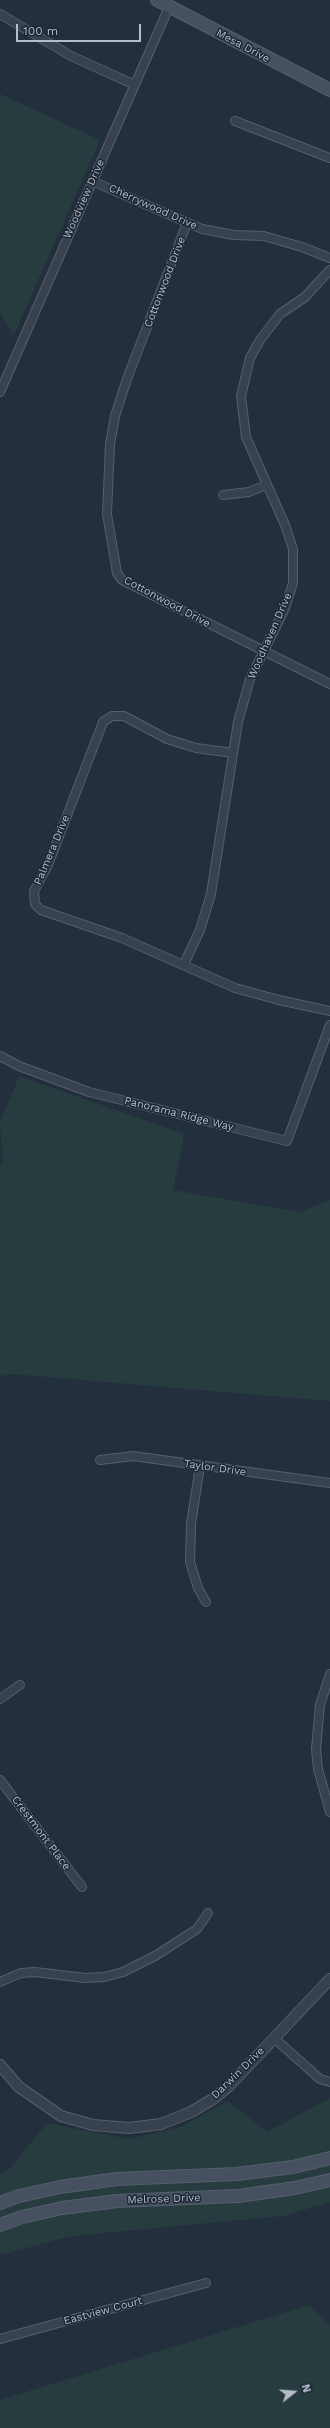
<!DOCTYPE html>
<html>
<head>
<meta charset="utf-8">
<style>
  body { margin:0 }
  #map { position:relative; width:330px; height:2428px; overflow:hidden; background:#242f3e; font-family:"Work Sans",sans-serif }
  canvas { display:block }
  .north { position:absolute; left:274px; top:2372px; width:40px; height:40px; -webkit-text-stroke:3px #1d2633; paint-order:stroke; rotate:73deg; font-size:11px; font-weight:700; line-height:16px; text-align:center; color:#b4bcc9 }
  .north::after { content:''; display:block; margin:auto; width:14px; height:18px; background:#b4bcc9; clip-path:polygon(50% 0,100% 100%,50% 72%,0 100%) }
  .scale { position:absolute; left:16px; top:24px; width:125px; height:18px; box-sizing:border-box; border:2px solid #b4bcc9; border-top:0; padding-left:5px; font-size:12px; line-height:14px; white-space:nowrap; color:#b4bcc9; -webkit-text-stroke:3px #1d2633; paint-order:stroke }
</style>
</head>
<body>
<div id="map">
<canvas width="330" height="2428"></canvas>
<div class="north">N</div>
<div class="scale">100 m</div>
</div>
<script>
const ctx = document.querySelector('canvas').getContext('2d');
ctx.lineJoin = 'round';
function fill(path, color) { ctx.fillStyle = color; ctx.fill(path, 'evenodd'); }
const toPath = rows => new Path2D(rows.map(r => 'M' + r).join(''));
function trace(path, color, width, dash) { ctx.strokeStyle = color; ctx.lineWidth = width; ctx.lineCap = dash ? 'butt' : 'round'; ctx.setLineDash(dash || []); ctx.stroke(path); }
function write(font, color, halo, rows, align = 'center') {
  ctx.font = font + ' "Work Sans",sans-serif'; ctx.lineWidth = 3; ctx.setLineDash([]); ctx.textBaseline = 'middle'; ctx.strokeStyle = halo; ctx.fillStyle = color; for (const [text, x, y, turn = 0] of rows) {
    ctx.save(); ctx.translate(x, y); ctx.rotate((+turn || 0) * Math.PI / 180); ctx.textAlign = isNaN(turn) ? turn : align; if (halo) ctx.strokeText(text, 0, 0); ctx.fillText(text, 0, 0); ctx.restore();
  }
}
const green = toPath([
  [0,94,100,140,14,335,0,313],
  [19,1076,184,1134,173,1190,299,1212,330,1200,330,1401,12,1374,0,1376,0,1165,3,1164,0,1123],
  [330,2098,330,2202,283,2216,71,2236,0,2255,0,2174,9,2169,47,2123,129,2139,180,2127,228,2101,267,2132],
  [309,2305,330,2325,330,2428,0,2428,0,2400]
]);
const minor = toPath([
  [0,14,71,56,135,85],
  [235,121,330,158],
  [92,181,202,229,234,235,264,236,302,247,330,258],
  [187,223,127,379,115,416,110,444,107,514,117,573,122,580,330,684],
  [0,392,169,7],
  [223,495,249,492,266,485],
  [233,753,196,748,167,739,124,716,112,716,103,722,48,865,34,891,35,904,41,910,122,938,235,988,279,1000,330,1011],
  [184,964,200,930,211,894,238,722,250,679,285,608,293,583,293,549,285,525,246,437,241,396,250,358,260,340,280,314,305,297,330,270],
  [0,1056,19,1066,89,1092,287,1141,330,1025],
  [100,1460,133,1456,330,1483],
  [200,1466,191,1524,190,1562,198,1588,206,1602],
  [330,1674,320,1705,316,1749,318,1769,330,1812],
  [0,1699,20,1685],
  [0,1780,82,1887],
  [0,1982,21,1973,35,1972,85,1978,104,1977,123,1972,155,1956,197,1929,208,1913],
  [274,2038,320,2079,330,2082],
  [0,2339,206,2283]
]);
const tertiary = toPath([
  [0,2065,19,2087,61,2116,93,2125,129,2128,161,2124,191,2112,213,2099,229,2086,330,1979]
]);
const secondary = toPath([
  [157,0,330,90],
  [0,2203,19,2196,60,2187,117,2179,237,2174,293,2167,330,2158],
  [0,2225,22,2217,62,2208,117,2201,238,2196,295,2188,330,2180]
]);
const streetNames = [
  ["Mesa Drive",243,46,28],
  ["Woodview Drive",84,199,-66],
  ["Cherrywood Drive",153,207,24],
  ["Cottonwood Drive",165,282,-69],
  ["Cottonwood Drive",167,602,28],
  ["Woodhaven Drive",270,636,-66],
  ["Palmera Drive",52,850,-67],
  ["Panorama Ridge Way",179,1114,14],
  ["Taylor Drive",215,1468,8],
  ["Crestmont Place",41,1833,53],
  ["Darwin Drive",238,2073,-44],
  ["Melrose Drive",164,2199,-2],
  ["Eastview Court",103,2311,-15]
];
fill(green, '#263c3f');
trace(minor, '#565f6c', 10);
trace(tertiary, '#565f6c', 12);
trace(secondary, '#565f6c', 14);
trace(minor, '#38414e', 8);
trace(tertiary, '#38414e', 10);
trace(secondary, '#465061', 12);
write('11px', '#b4bcc9', '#1d2633', streetNames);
</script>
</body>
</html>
